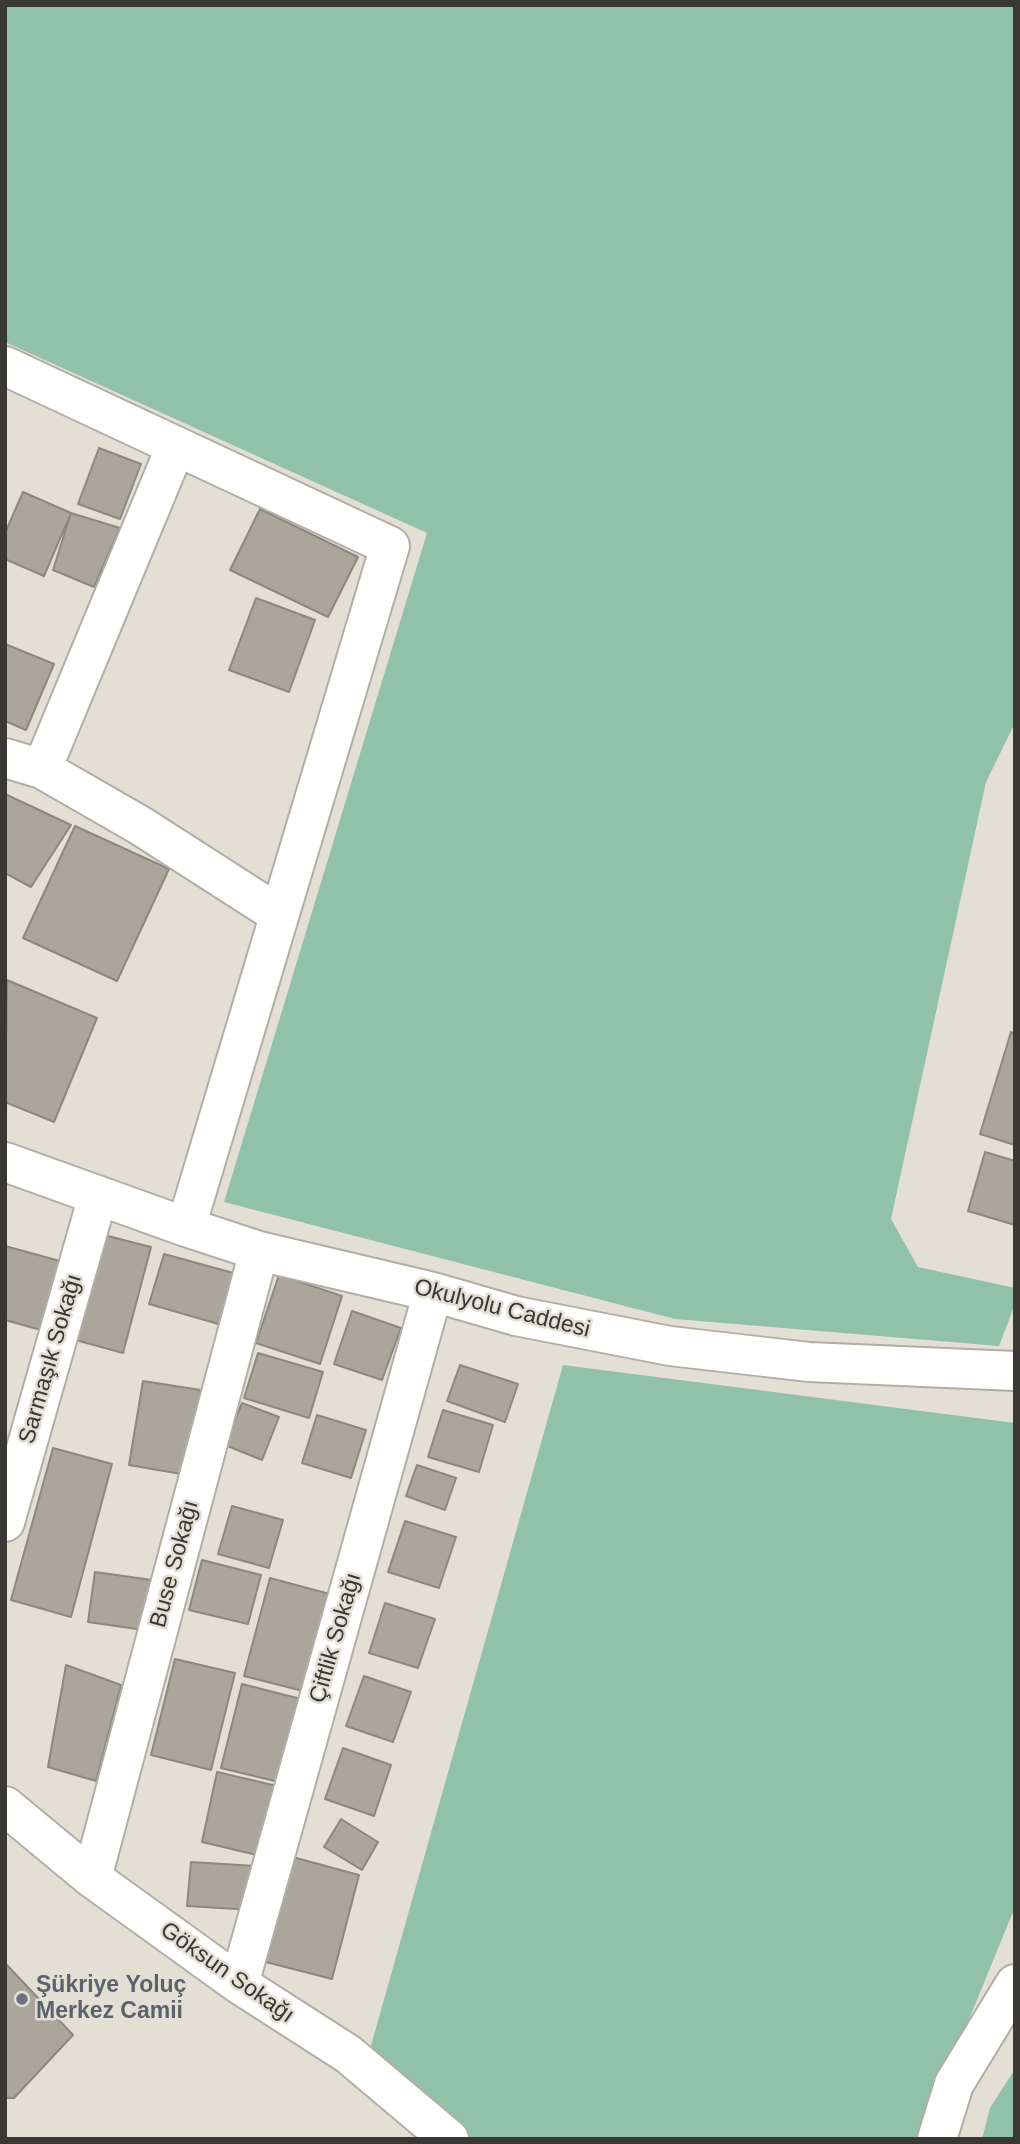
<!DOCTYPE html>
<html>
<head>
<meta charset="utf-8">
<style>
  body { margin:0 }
  #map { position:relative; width:1020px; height:2144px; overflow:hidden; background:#e4dfd5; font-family:Helvetica,sans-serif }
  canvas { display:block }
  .frame { position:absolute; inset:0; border:7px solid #3a3834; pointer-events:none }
</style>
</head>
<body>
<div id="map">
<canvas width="1020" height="2144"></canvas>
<div class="frame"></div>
</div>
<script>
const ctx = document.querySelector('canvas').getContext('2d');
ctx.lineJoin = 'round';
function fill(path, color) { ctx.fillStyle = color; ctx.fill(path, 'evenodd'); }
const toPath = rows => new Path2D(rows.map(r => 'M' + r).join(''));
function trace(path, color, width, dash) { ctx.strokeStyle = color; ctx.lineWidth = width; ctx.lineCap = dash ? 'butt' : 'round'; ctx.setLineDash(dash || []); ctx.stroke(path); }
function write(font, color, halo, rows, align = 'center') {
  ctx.font = font + ' Helvetica,sans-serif'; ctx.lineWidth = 5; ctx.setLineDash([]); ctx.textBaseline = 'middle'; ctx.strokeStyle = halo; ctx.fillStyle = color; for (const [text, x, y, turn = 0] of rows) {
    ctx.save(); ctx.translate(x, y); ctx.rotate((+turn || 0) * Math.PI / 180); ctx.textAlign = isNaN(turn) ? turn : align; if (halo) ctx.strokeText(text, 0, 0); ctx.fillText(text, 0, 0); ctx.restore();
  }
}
const green = toPath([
  [5,5,1015,5,1015,723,986,782,891,1219,918,1267,1015,1288,1015,1304,999,1346,675,1319,224,1202,427,533,5,342],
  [563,1365,1015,1423,1015,1907,920,2139,468,2139,370,2049],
  [1015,2069,1015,2139,982,2139,990,2108]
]);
const building = toPath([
  [99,448,141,464,120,519,78,504,99,448],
  [23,492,71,513,44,576,5,559,5,533,23,492],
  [260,509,358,557,328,617,230,570,260,509],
  [71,513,120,528,94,587,53,570,71,513],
  [256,598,315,620,289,692,229,670,256,598],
  [5,644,54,664,26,730,5,721,5,644],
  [5,794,71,825,31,887,5,873,5,794],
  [75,826,169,869,117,981,23,938,75,826],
  [7,980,97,1018,54,1122,5,1102,7,980],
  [1011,1032,1015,1034,1015,1145,980,1134,1011,1032],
  [985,1152,1015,1161,1015,1225,968,1211,985,1152],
  [100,1234,151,1247,123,1353,72,1339,100,1234],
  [5,1246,60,1261,41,1330,5,1320,5,1246],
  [164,1254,237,1274,222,1325,149,1304,164,1254],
  [279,1275,342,1296,320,1364,256,1343,279,1275],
  [352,1311,401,1328,382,1380,334,1364,352,1311],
  [258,1353,323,1372,309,1418,244,1398,258,1353],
  [460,1365,518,1384,505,1422,447,1401,460,1365],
  [143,1381,201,1390,187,1475,129,1465,143,1381],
  [242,1403,279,1417,262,1460,225,1445,242,1403],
  [443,1410,493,1425,479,1472,428,1457,443,1410],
  [317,1415,366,1430,351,1478,302,1463,317,1415],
  [53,1448,112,1464,71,1617,11,1600,53,1448],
  [417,1465,456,1478,445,1510,406,1496,417,1465],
  [232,1506,283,1520,269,1568,218,1554,232,1506],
  [405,1521,456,1537,439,1588,388,1572,405,1521],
  [202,1560,261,1575,248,1624,189,1610,202,1560],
  [95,1572,152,1580,144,1630,88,1622,95,1572],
  [270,1578,337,1596,311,1693,244,1676,270,1578],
  [385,1603,435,1619,418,1668,369,1653,385,1603],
  [175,1659,235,1673,211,1770,151,1755,175,1659],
  [66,1665,121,1685,96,1781,48,1767,66,1665],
  [364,1676,411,1692,393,1742,346,1726,364,1676],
  [242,1684,301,1699,279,1782,221,1768,242,1684],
  [343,1748,391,1765,374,1816,325,1799,343,1748],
  [217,1772,277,1786,261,1856,202,1842,217,1772],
  [341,1819,378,1842,362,1870,324,1847,341,1819],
  [289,1856,359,1875,332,1979,262,1961,289,1856],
  [191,1862,256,1866,253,1910,187,1906,191,1862],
  [5,1963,73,2035,14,2098,5,2098,5,1963]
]);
const minor = toPath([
  [5,366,390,546,186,1227],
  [5,758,42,769,141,826,278,914],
  [42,769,176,446],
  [5,1162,186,1227,259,1251,433,1292,516,1316,670,1346,809,1362,1015,1371],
  [5,1522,98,1196],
  [5,1806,92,1878,239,1984,348,2054,449,2139],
  [92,1878,259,1251],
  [239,1984,433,1292],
  [937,2139,954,2084,1015,1984]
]);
const markers = [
  [22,1999,7,"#6b7280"]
];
const streetNames = [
  ["Okulyolu Caddesi",502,1309,14],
  ["Sarmaşık Sokağı",51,1359,-74],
  ["Buse Sokağı",175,1564,-75],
  ["Çiftlik Sokağı",336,1638,-74],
  ["Göksun Sokağı",227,1973,35]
];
const worshipNames = [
  ["Şükriye Yoluç",36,1986],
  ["Merkez Camii",36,2012]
];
fill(green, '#91c1a9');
fill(building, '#aaa69c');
trace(building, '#8c887f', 2);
trace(minor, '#b2aea4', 42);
trace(minor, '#fff', 38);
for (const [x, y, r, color] of markers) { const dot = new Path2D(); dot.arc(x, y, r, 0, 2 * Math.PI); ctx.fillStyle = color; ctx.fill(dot); trace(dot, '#e4dfd5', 2.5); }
write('23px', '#3a3834', '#e4dfd5', streetNames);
write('bold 23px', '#5b616d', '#e4dfd5', worshipNames, 'left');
</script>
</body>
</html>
